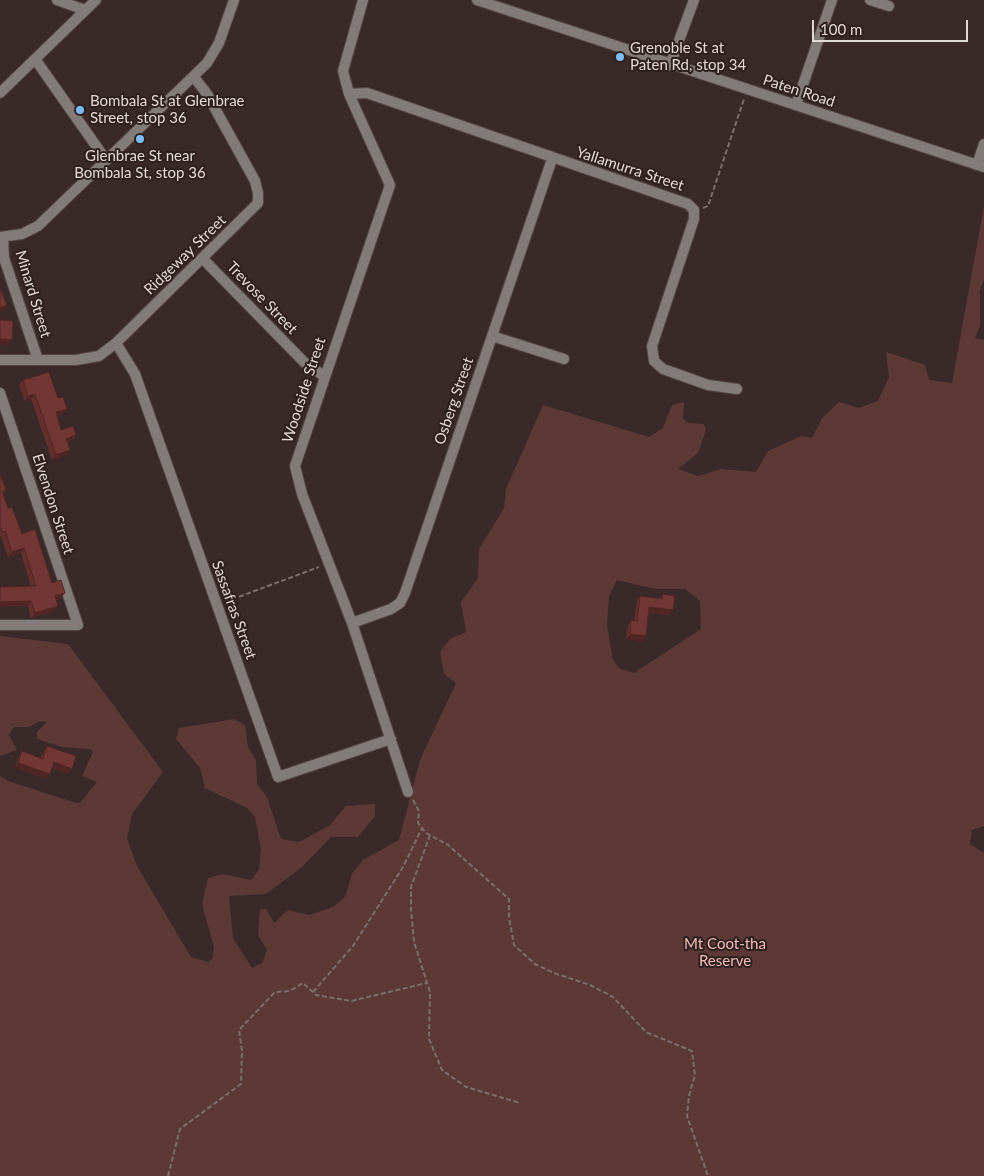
<!DOCTYPE html>
<html>
<head>
<meta charset="utf-8">
<style>
  body { margin:0 }
  #map { position:relative; width:984px; height:1176px; overflow:hidden; background:#392a29; font-family:Lato,sans-serif }
  canvas { display:block }
  .scale { position:absolute; left:812px; top:20px; width:156px; height:22px; box-sizing:border-box; border:2px solid #e2d8d7; border-top:0; padding-left:6px; font-size:15px; line-height:18px; white-space:nowrap; color:#e2d8d7; -webkit-text-stroke:4px #2e201f; paint-order:stroke }
</style>
</head>
<body>
<div id="map">
<canvas width="984" height="1176"></canvas>
<div class="scale">100 m</div>
</div>
<script>
const ctx = document.querySelector('canvas').getContext('2d');
ctx.lineJoin = 'round';
function fill(path, color) { ctx.fillStyle = color; ctx.fill(path, 'evenodd'); }
const toPath = rows => new Path2D(rows.map(r => 'M' + r).join(''));
function trace(path, color, width, dash) { ctx.strokeStyle = color; ctx.lineWidth = width; ctx.lineCap = dash ? 'butt' : 'round'; ctx.setLineDash(dash || []); ctx.stroke(path); }
function write(font, color, halo, rows, align = 'center') {
  ctx.font = font + ' Lato,sans-serif'; ctx.lineWidth = 4; ctx.setLineDash([]); ctx.textBaseline = 'middle'; ctx.strokeStyle = halo; ctx.fillStyle = color; for (const [text, x, y, turn = 0] of rows) {
    ctx.save(); ctx.translate(x, y); ctx.rotate((+turn || 0) * Math.PI / 180); ctx.textAlign = isNaN(turn) ? turn : align; if (halo) ctx.strokeText(text, 0, 0); ctx.fillText(text, 0, 0); ctx.restore();
  }
}
const green = toPath([
  [984,206,984,279,980,291,980,326,975,338,984,340,984,826,972,830,970,844,984,853,984,1176,0,1176,0,776,8,781,76,803,80,803,97,782,82,776,93,752,91,749,62,747,37,739,37,732,47,722,39,721,29,727,14,727,9,735,17,750,0,756,0,636,68,644,163,772,132,814,127,839,137,866,191,957,208,962,213,958,214,947,202,904,208,878,223,874,251,880,259,870,261,850,255,817,247,808,205,788,200,768,176,739,179,728,234,719,245,725,248,747,256,760,257,784,267,797,281,839,299,842,330,825,346,806,375,804,375,816,358,837,331,837,301,868,266,894,229,896,233,938,252,968,262,963,267,950,258,935,260,909,266,909,274,923,288,910,309,915,333,907,345,897,352,874,363,860,399,840,420,760,456,683,444,674,440,652,450,639,466,632,461,602,478,578,479,549,504,508,506,489,543,405,649,437,663,428,672,405,684,402,683,418,687,423,704,424,706,430,698,453,678,469,698,476,721,469,756,472,768,451,801,436,812,438,822,418,839,402,859,408,878,401,889,377,886,352,925,365,929,380,952,383],
  [617,580,656,589,685,589,700,601,701,629,634,673,620,669,613,660,607,625,609,596]
]);
const path = toPath([
  [703,208,708,206,744,99],
  [225,602,319,567],
  [413,800,419,811,418,823,426,833,448,845,509,899,509,917,514,945,535,964,554,973,590,985,613,997,646,1032,692,1051,695,1075,689,1096,687,1116,708,1176],
  [430,835,411,887,411,910,414,942,430,992,429,1039,442,1070,466,1087,520,1103],
  [313,992,353,946,403,867,422,828],
  [168,1176,180,1129,241,1084,242,1051,239,1030,275,992,290,991,303,983,316,995,351,1001,427,983]
]);
const minor = toPath([
  [57,0,85,10],
  [363,0,343,71,349,94,390,185,295,466,302,494,352,623,408,792],
  [870,0,889,6],
  [35,59,106,160],
  [0,93,96,0],
  [349,94,367,93,688,204,694,210,694,219,652,346,654,361,663,369,708,385,737,389],
  [796,105,832,0],
  [977,165,984,144],
  [0,237,22,234,38,226,207,63,219,43,234,0],
  [3,237,4,258,38,360],
  [203,259,305,363,324,376],
  [492,336,564,359],
  [116,343,135,374,278,777,391,739],
  [0,360,76,360,99,356,116,343,258,203,258,193,255,181,207,94,194,77],
  [0,393,78,625,0,625],
  [352,623,391,609,400,603,405,593,552,159]
]);
const tertiary = toPath([
  [477,0,984,167],
  [670,65,694,0]
]);
const wall = toPath([
  [23,380,58,398,63,414,57,416,61,430,76,435,73,440,68,442,70,450,67,455,52,460,31,399,25,401,19,385],
  [0,474,6,490,3,494,8,508,22,534,61,598,56,600,55,611,31,618,28,606,31,587,21,553,8,557,1,536,0,537],
  [663,594,670,615,649,613,646,636,643,641,626,639,628,625,631,620,634,621,637,601,640,596,660,598],
  [47,746,72,769,68,774,52,768,46,779,15,768,19,756,22,751,41,758,44,751]
]);
const shadedWall = toPath([
  [7,305,4,310,0,312,0,308],
  [0,339,12,340,8,345,0,344],
  [35,394,31,399,25,401,28,396],
  [67,409,63,414,52,418,56,412],
  [76,435,73,440,63,444,66,439],
  [70,450,67,455,52,460,56,455],
  [24,548,21,553,8,557,12,552],
  [65,593,61,598,52,601,55,596],
  [31,601,28,606,0,607,0,602],
  [58,606,55,611,31,618,35,613],
  [649,607,673,610,670,615,646,613],
  [630,634,646,636,643,641,626,639],
  [54,762,72,769,68,774,50,767],
  [18,763,50,774,46,779,15,768]
]);
const building = toPath([
  [0,288,7,305,0,308,0,288],
  [0,320,13,321,12,340,0,339,0,320],
  [49,372,58,398,63,397,67,409,56,412,61,430,73,426,76,435,66,439,70,450,56,455,35,394,28,396,23,380,49,372],
  [0,474,6,490,2,491,8,508,12,507,22,534,35,529,52,583,61,580,65,593,55,596,58,606,35,613,31,601,0,602,0,587,36,586,24,548,12,552,5,531,2,532,0,527,0,474],
  [663,594,675,596,673,610,649,607,646,636,630,634,631,620,637,621,640,596,662,599,663,594],
  [47,746,76,756,72,769,54,762,50,774,18,763,22,751,43,759,47,746]
]);
const markers = [
  [620,57,5,"#7dbef9"],
  [80,110,5,"#7dbef9"],
  [140,139,5,"#7dbef9"]
];
const poiNames = [
  ["Grenoble St at",630,48],
  ["Paten Rd, stop 34",630,65],
  ["Bombala St at Glenbrae",90,101],
  ["Street, stop 36",90,118],
  ["Glenbrae St near",140,156,"center"],
  ["Bombala St, stop 36",140,173,"center"]
];
const streetNames = [
  ["Paten Road",799,91,18],
  ["Yallamurra Street",630,169,18],
  ["Ridgeway Street",185,255,-44],
  ["Minard Street",33,294,73],
  ["Trevose Street",262,298,46],
  ["Woodside Street",304,390,-72],
  ["Osberg Street",454,401,-71],
  ["Elvendon Street",53,504,72],
  ["Sassafras Street",234,610,70]
];
const parkNames = [
  ["Mt Coot-tha",725,944],
  ["Reserve",725,961]
];
fill(green, '#5d3936');
trace(minor, '#544645', 12);
trace(tertiary, '#544645', 12);
trace(path, '#7b6e6d', 2, [5, 2.5]);
trace(minor, '#837b7a', 10);
trace(tertiary, '#837b7a', 10);
fill(wall, '#622f2d');
fill(shadedWall, '#502624');
fill(building, '#723734');
trace(building, '#502624', 1);
for (const [x, y, r, color] of markers) { const dot = new Path2D(); dot.arc(x, y, r, 0, 2 * Math.PI); ctx.fillStyle = color; ctx.fill(dot); trace(dot, '#2e201f', 2); }
write('15px', '#e2d8d7', '#2e201f', poiNames, 'left');
write('15px', '#e2d8d7', '#2e201f', streetNames);
write('15px', '#f6bbb6', '#2e201f', parkNames);
</script>
</body>
</html>
